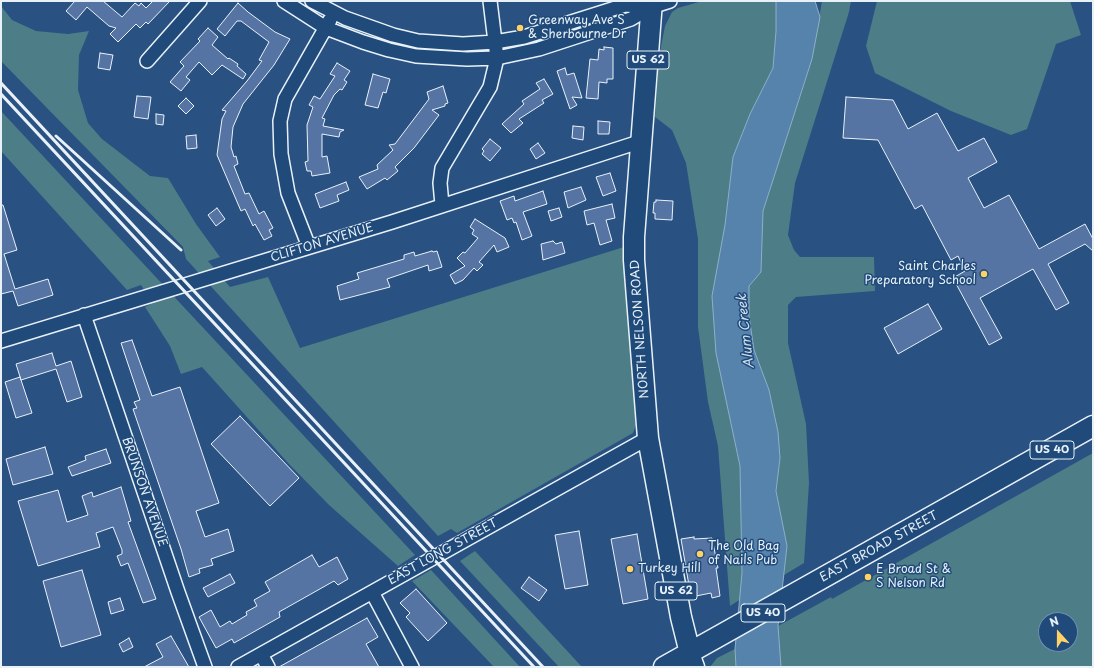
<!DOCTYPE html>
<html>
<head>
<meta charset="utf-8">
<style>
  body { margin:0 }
  #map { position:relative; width:1094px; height:668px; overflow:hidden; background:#295181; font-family:"Playpen Sans",sans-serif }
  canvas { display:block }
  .frame { position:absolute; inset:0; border:2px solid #e8f1f8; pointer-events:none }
  .north { position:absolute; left:1038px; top:612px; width:40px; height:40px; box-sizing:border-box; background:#1f4a7a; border:1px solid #6f8dac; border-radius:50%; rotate:339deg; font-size:11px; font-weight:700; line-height:16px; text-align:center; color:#e8f1f8 }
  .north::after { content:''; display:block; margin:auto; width:14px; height:18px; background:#ffd166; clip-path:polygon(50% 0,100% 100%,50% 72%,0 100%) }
</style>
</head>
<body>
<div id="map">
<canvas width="1094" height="668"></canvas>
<div class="frame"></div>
<div class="north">N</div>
</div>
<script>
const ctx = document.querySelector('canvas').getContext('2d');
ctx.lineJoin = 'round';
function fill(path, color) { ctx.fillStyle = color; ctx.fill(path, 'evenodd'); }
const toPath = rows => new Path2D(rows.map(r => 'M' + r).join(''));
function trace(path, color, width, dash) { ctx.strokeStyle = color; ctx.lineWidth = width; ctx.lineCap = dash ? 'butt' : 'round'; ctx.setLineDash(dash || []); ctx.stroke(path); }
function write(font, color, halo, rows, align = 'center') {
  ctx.font = font + ' "Playpen Sans",sans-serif'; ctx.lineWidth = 3; ctx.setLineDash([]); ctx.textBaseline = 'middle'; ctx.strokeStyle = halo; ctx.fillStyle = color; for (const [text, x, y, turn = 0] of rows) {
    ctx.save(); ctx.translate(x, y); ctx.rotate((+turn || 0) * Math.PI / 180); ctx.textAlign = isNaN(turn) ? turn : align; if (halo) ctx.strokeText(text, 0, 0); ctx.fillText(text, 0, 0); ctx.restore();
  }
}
const green = toPath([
  [702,1,776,1,776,31,773,68,750,114,733,157,725,225,731,420,740,466,742,573,741,599,730,606,718,446,708,402,698,327,698,239,686,163,672,130,655,117,659,57,665,26,672,12,678,8],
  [822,1,851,1,849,12,795,183,788,235,794,250,800,257,874,257,875,291,796,297,788,305,788,343,806,424,809,483,804,563,784,575,787,546,776,491,780,458,769,390,754,350,749,316,749,286,761,272,763,211,812,59],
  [877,1,1070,1,1081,35,1056,44,1027,129,1011,135,951,111,875,73,866,46],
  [1,6,12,20,36,31,68,34,89,31,79,55,78,90,88,123,102,139,150,176,168,178,196,224,220,257,208,261,230,287,268,277,300,348,624,247,636,425,633,433,457,533,451,529,438,536,186,259,183,247,1,61],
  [1,111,415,555,398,566,329,505,289,464,202,367,181,374,170,346,145,307,153,303,141,285,127,290,1,151],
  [1093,453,1093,667,710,667,717,658,735,649,736,653,778,629,778,626,831,597,832,599],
  [1046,620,1070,620,1070,644,1046,644],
  [475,551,582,667,559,667,460,561],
  [431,570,520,667,494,667,412,581]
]);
const water = toPath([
  [776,1,815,1,820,17,812,59,763,211,761,272,749,286,749,316,754,350,769,390,778,432,780,458,776,491,787,546,778,626,781,667,736,667,735,649,742,573,740,466,716,353,712,296,725,225,733,157,750,114,773,68,776,31,776,1]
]);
const building = toPath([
  [75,1,103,1,122,17,135,3,139,6,141,3,146,8,153,1,170,1,148,24,146,22,140,28,136,24,118,42,110,34,116,28,109,26,87,7,76,20,66,11,75,1],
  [238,3,248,12,275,32,290,39,274,65,243,104,233,127,231,147,234,157,236,156,238,164,234,166,245,194,249,193,259,214,264,211,273,228,269,230,272,236,264,240,255,224,253,226,245,209,241,211,217,155,222,119,226,111,222,110,247,81,262,61,259,60,269,42,241,21,237,21,225,36,217,29,238,3],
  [208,28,218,37,212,45,228,59,229,58,238,64,237,66,246,74,243,79,222,65,212,75,199,62,186,77,190,80,181,91,170,82,184,66,180,62,200,41,198,39,208,28],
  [604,47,613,48,613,79,607,79,607,83,599,82,598,99,586,98,590,59,598,60,599,49,604,50,604,47],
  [100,53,113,55,110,70,98,68,100,53],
  [337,63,350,71,344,80,347,82,342,90,340,89,334,95,322,118,325,119,323,126,344,130,340,132,339,137,322,134,322,157,327,156,330,173,312,176,311,171,307,171,305,162,308,161,307,125,313,107,309,105,314,96,320,99,335,76,330,74,337,63],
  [565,68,567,75,574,73,582,98,572,97,577,105,570,109,557,71,565,68],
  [373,74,390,79,386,93,383,92,378,108,365,105,373,74],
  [544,79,553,94,542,100,544,103,519,119,523,123,511,133,502,124,524,104,522,101,540,89,536,83,544,79],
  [443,86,448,103,445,104,445,106,432,110,439,115,414,148,395,167,398,171,387,180,385,178,367,189,359,177,378,169,377,165,393,150,389,145,395,144,429,99,427,92,443,86],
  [137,96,151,97,148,119,134,117,137,96],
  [846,97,893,100,908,129,937,113,958,151,984,138,997,162,968,178,984,208,1009,195,1039,249,1085,224,1093,239,1093,251,1085,244,1048,264,1069,303,1056,310,1033,269,980,298,1002,338,989,345,953,278,965,271,958,256,951,260,922,205,915,209,878,140,843,138,846,97],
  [186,98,194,106,186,114,178,106,186,98],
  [156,114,164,115,163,125,156,124,156,114],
  [598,121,610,122,609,134,598,134,598,121],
  [573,126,584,127,583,140,572,138,573,126],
  [196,135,197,148,187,149,186,136,196,135],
  [490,139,501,148,490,161,482,154,484,151,482,149,490,139],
  [538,143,545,153,536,159,530,149,538,143],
  [610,173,616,191,603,196,596,177,610,173],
  [346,182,349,190,337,195,339,201,320,208,315,194,346,182],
  [581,187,586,200,568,208,564,192,581,187],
  [543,191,547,204,523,212,532,236,522,240,516,222,514,223,512,218,507,220,500,201,514,196,515,201,543,191],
  [656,200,673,201,672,220,655,219,655,213,653,213,654,202,656,202,656,200],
  [612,204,615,218,606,220,612,241,600,245,594,223,587,225,584,211,612,204],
  [1,205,3,205,17,250,4,254,15,289,48,279,53,295,18,306,13,291,1,294,1,205],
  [217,208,225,219,216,226,208,215,217,208],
  [559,208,562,217,551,221,548,211,559,208],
  [475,219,505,238,509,247,497,252,494,245,479,262,483,265,477,271,474,268,463,280,455,284,450,275,465,266,457,258,463,252,465,253,478,238,472,234,474,230,470,227,475,219],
  [553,241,556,244,562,242,565,253,543,260,541,244,553,241],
  [432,251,433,252,437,251,442,267,429,271,428,265,387,279,390,287,340,300,337,286,359,279,357,273,404,259,404,255,414,252,415,256,432,251],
  [928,304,942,329,898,354,884,328,928,304],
  [132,340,152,396,180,387,219,503,196,511,205,537,228,529,234,551,211,559,213,565,199,569,200,573,189,577,181,549,133,409,137,408,134,402,140,400,121,343,132,340],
  [52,353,56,366,71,361,82,397,67,402,56,369,21,380,16,364,52,353],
  [20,377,32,413,16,418,5,382,20,377],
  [240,416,299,478,270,506,211,444,240,416],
  [45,447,53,474,13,485,6,459,45,447],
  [106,449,111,463,72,476,68,467,86,460,85,456,106,449],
  [121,487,131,521,128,522,156,599,143,603,128,563,121,566,117,556,122,554,122,550,113,527,96,533,100,547,38,566,18,501,58,490,67,522,88,515,82,496,92,492,93,497,121,487],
  [579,531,588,585,565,589,555,535,579,531],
  [637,534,648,599,623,604,611,539,637,534],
  [694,537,694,539,712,538,718,568,716,568,720,596,712,598,711,593,691,597,681,539,694,537],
  [312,555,319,567,337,557,348,579,338,585,334,581,279,612,280,617,234,643,232,639,216,648,199,617,211,610,220,627,230,621,232,624,247,615,246,612,257,606,254,600,270,591,265,582,312,555],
  [82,570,101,635,61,647,43,581,82,570],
  [230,574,235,583,208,597,203,588,230,574],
  [529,577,547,590,539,601,521,588,529,577],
  [416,589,447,623,428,641,406,617,410,613,400,603,416,589],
  [120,598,124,610,111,614,108,602,120,598],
  [367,618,378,637,366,644,379,667,279,667,367,618],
  [171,636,189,667,144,667,163,657,156,644,171,636],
  [129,638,133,647,123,652,119,644,129,638]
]);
const street = toPath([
  [284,1,326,28,363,42,389,50,416,56,467,59,497,58,539,49,631,19,651,7,670,1],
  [312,1,345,18,393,35,418,41,463,44,495,42,524,37,625,5,651,7],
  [147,61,200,1],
  [442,205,440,183,442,168,490,87,497,58,490,1],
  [309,247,288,193,281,154,280,121,285,99,330,20],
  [84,315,178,592,205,667],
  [1,341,392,222,642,141],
  [372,592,412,667],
  [261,654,268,667],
  [238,667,648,438]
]);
const secondary = toPath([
  [690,653,695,667]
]);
const primary = toPath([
  [652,1,634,237,634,260,648,438,681,617,690,653],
  [664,667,1093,426]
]);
const rail = toPath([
  [1,83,543,667],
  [1,94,534,667],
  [56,136,181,250]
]);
const markers = [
  [520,28,4,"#ffd166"],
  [984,274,4,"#ffd166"],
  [700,554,4,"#ffd166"],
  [630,569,4,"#ffd166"],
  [868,577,4,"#ffd166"]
];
const shields = [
  [648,60,42],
  [1052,450,44],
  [676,591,42],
  [763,613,44]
];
const shieldNames = [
  ["US 62",648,60],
  ["US 40",1052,450],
  ["US 62",676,591],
  ["US 40",763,613]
];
const poiNames = [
  ["Greenway Ave S",528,21],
  ["& Sherbourne Dr",528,35],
  ["Saint Charles",976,267,"right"],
  ["Preparatory School",976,281,"right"],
  ["The Old Bag",708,547],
  ["of Nails Pub",708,561],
  ["Turkey Hill",638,569],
  ["E Broad St &",876,570],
  ["S Nelson Rd",876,584]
];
const streetNames = [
  ["CLIFTON AVENUE",322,243,-17],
  ["NORTH NELSON ROAD",640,329,-94],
  ["BRUNSON AVENUE",144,492,71],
  ["EAST BROAD STREET",879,547,-29],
  ["EAST LONG STREET",443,552,-29]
];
const waterNames = [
  ["Alum Creek",746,331,-96]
];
fill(green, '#4d7d87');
fill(water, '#5683ac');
trace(water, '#90afca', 1);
fill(building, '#5674a3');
trace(building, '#e8f1f8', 1);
trace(street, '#e8f1f8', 16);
trace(secondary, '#e8f1f8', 21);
trace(primary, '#e8f1f8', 23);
trace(street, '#1f4a7a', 13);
trace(secondary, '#1f4a7a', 18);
trace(primary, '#1f4a7a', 20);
trace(rail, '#e8f1f8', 3);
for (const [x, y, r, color] of markers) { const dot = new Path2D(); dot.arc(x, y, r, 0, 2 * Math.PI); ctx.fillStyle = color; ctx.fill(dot); trace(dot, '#1f4a7a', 1.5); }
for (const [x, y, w] of shields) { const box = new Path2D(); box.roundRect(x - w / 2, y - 9, w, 18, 3); ctx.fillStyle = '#1f4a7a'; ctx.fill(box); trace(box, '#e8f1f8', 1); }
write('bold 11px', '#e8f1f8', null, shieldNames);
write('12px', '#e8f1f8', '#1f4a7a', poiNames, 'left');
write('12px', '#e8f1f8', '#1f4a7a', streetNames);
write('italic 13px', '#d2e0ed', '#1f4a7a', waterNames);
</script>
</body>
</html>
